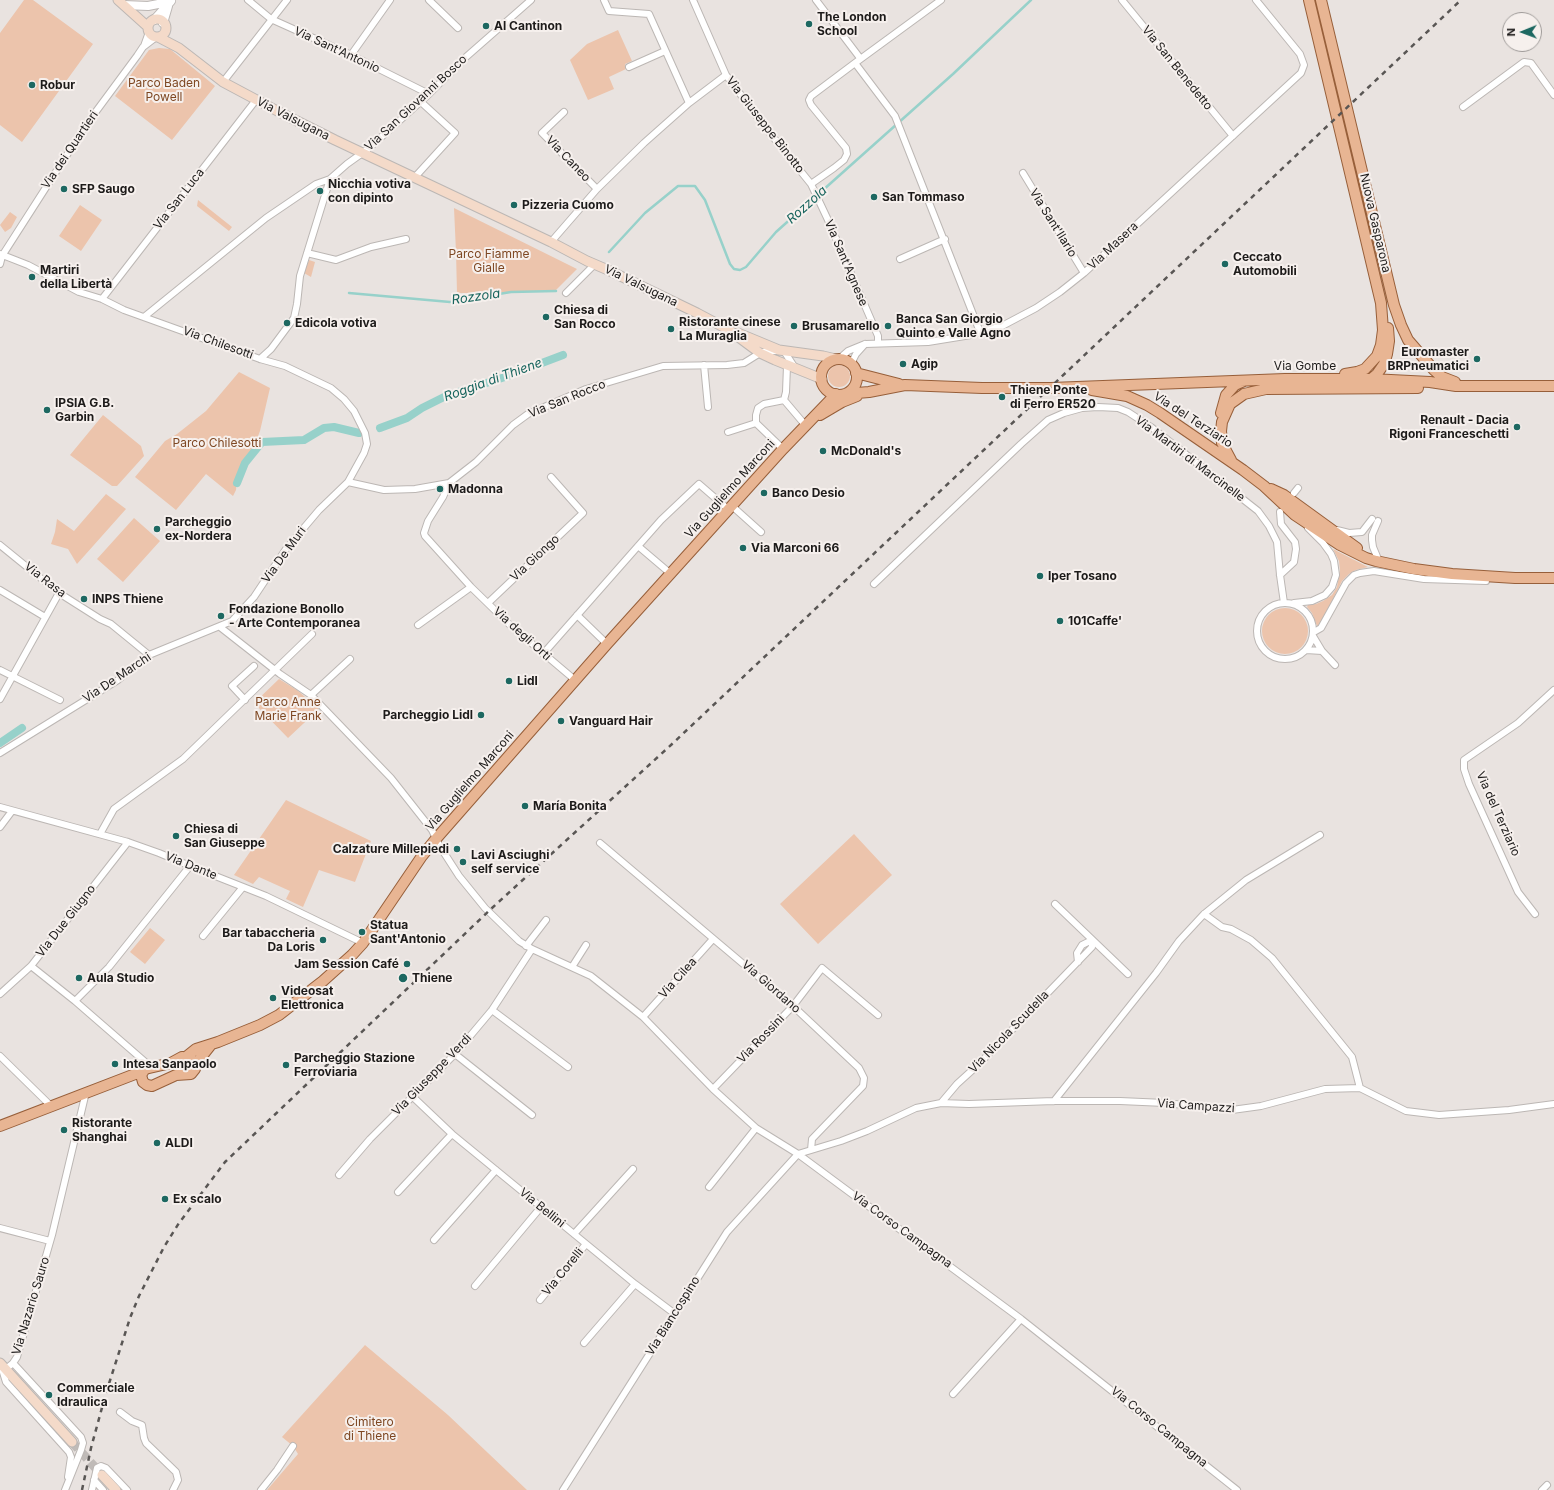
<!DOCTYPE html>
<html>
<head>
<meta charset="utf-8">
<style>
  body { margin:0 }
  #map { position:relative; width:1554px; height:1490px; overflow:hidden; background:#e9e3e0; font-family:Inter,sans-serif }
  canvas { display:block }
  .north { position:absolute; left:1502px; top:12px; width:40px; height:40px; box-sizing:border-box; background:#f6f0ed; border:1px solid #9f9b99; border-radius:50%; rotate:269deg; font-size:11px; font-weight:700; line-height:16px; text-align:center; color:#1d1b1a }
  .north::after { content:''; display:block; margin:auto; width:14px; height:18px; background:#1d6861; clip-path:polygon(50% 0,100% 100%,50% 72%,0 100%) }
</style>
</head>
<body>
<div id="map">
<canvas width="1554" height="1490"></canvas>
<div class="north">N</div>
</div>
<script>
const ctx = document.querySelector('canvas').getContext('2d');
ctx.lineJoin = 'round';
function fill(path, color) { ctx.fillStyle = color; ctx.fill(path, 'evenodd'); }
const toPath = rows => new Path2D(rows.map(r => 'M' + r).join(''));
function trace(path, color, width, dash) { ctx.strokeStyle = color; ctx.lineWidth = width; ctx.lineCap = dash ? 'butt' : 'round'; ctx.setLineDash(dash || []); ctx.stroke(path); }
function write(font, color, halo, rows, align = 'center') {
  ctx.font = font + ' Inter,sans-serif'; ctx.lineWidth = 4; ctx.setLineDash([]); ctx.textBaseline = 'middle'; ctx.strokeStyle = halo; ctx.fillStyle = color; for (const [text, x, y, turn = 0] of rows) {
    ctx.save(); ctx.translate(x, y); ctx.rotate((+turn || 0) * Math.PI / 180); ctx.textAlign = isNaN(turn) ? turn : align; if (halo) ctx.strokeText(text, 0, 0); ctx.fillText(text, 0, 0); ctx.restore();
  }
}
const green = toPath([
  [24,0,33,0,93,44,22,142,0,125,0,33],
  [618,30,632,61,625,64,626,69,609,77,614,89,588,100,570,60,587,44],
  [159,48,170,49,215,86,172,140,115,96,149,50],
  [198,200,232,227,229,231,197,206],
  [80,205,102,220,81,251,59,236],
  [454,208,577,269,556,290,507,293,457,293,456,252],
  [10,212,17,217,11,228,5,232,0,225],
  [309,260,315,262,311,277,304,273],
  '828 376a11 11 0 1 1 22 0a11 11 0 1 1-22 0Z',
  [239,372,270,388,260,431,253,449,243,462,237,480,236,490,233,496,206,474,176,510,135,477,165,441,177,434,206,411],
  [103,415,141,446,144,456,117,486,112,486,70,455],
  [106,494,126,509,77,564,68,549,51,544,55,532,57,519,74,531],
  [134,518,160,541,123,582,97,559],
  [1333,549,1368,567,1356,570,1349,574,1342,581,1323,619,1319,626,1317,626,1312,613,1307,607,1308,605,1316,604,1323,601,1332,595,1337,587,1340,570,1339,561],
  '1262 631a23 23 0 1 1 46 0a23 23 0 1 1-46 0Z',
  [279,679,297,690,319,709,288,738,254,703],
  [286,800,371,841,355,882,319,870,303,907,286,899,290,891,259,877,253,884,234,875],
  [854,834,892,875,818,944,780,904],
  [150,928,165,940,145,964,130,952],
  [365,1345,448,1415,527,1490,267,1490,298,1454,293,1446,282,1437]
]);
const stream = toPath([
  [609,252,645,213,678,186,695,186,705,200,730,264,734,269,740,270,746,267,776,232,953,74,1031,0],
  [349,293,450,302,511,292,556,291]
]);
const canal = toPath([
  [380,428,407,418,422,408,446,396,505,377,563,355],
  [237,483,245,463,262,442,304,440,324,428,334,427,359,433],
  [0,743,22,728]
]);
const secondaryTunnel = toPath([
  [72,1442,102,1475]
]);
const minor = toPath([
  [248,0,271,19,351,55,429,94],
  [429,0,458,28],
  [604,0,609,11,649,14,689,103],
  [693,0,726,75,765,127,811,184,828,220,878,336,878,343],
  [816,0,860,58],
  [1122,0,1233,136],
  [144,46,149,32],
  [351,55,390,0],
  [855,63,895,116,980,332],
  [629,67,665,51],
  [223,82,287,0],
  [1463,107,1524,62,1531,63,1554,95],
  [564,112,542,133,597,189],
  [1023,173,1084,273],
  [415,177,455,133,421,102],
  [811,184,834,168,844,160,847,154,846,148,811,105,809,100,811,96,855,63,941,0],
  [551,242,597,189,644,143,689,103,726,75],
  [307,253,336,260,371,247,406,239],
  [0,254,28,265,79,292,102,299,124,310,260,359,285,366,331,388,344,399,354,411,365,433,367,444,364,453,348,482,319,510,286,549,254,597,232,621,149,655,118,680,0,753],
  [900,259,945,239],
  [0,264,2,256,86,125,137,56,143,47,156,37],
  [566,293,595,264],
  [102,299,256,100],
  [144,317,266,218,316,184,330,179,347,164,368,149,429,94,466,57,531,0],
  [784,351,795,368],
  [260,359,271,349,294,318,297,304,300,276,330,179],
  [839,359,848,351,865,344,928,342,971,335,1002,326,1036,308,1060,292,1084,273,1301,73,1304,65,1300,54,1256,0],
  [851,364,856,354,865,344],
  [704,365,708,407],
  [784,400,786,392,787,366],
  [784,400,806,426],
  [728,432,756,423],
  [783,449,756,423,756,415,758,408,764,404,784,400],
  [348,482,384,490,415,489,449,483,476,462,513,425,528,414,586,389,663,366,727,365,744,363,760,353,766,351,777,351],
  [449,483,443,497,428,521,424,533,425,536,471,587,510,625,575,680],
  [1294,493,1298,488],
  [732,506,761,532],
  [1337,530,1349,533,1362,532,1372,519],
  [0,545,59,593,100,619,111,624,149,655],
  [638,546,671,574],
  [1378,559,1373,547,1372,540,1372,535,1378,521],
  [1280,575,1294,562,1296,549,1295,542,1281,524,1280,512],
  [874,584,1021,444,1048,420,1064,413,1082,408,1098,407,1118,408,1128,412,1151,427,1258,511,1269,526,1277,542,1280,575,1284,603],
  [0,590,45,617],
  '1257 631a28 28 0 1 1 56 0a28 28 0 1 1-56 0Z',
  [488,603,583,513,551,477],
  [1294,603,1312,601,1325,595,1332,587,1336,575,1334,561,1331,554,1323,543,1308,528],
  [577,615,607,644],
  [418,625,471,587],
  [220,627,280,674,311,695,391,778,432,830,439,845,459,876,485,908,519,941,532,949,591,976,643,1017,713,1089,756,1128,798,1154,1021,1319,1237,1490],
  [1314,632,1321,628,1346,583,1354,575,1360,573,1374,571,1424,579,1486,581],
  [1306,650,1322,651,1313,636],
  [1322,651,1335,665],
  [543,654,661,520,699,484,729,510],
  [0,670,60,700],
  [311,695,350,659],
  [0,699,59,593],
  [245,700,232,686,254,666],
  [0,807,128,842,159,853,190,866,266,896,363,943],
  [0,827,12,811],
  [100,834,114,809,183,759,312,634],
  [600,843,793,1006,859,1068,864,1078,863,1086,812,1139,811,1150],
  [1055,904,1128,974],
  [1204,914,1222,927,1231,929,1251,940,1272,958,1352,1057,1360,1088],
  [1535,914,1518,892,1469,784,1464,769,1464,760,1518,723,1554,690],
  [203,936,243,887],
  [526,946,546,920],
  [1078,962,1077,953,1082,945,1092,940],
  [31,966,75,1001,151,1067],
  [572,967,586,945],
  [0,994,31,966,128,842],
  [75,1001,109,967,190,866],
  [492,1010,568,1067],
  [643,1017,713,939],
  [455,1054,532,1115],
  [0,1056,51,1106],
  [713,1089,793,1006,822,968,878,1015],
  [413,1097,452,1134,635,1284,675,1314],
  [1054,1101,1156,973,1179,941,1204,914,1246,880,1320,835],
  [941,1103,957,1084,979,1064,1092,947,1092,940],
  [339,1175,370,1139,455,1054,492,1010,532,949],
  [709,1187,756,1128],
  [398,1192,452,1134],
  [0,1228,50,1241],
  [574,1234,633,1169],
  [434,1240,496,1170],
  [475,1286,541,1207],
  [540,1300,586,1244],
  [584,1343,635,1284],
  [13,1363,81,1437,83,1443,81,1450,65,1490],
  [1,1366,6,1382,69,1452,71,1457,68,1477],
  [6,1369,13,1363,17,1357,52,1235,86,1092],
  [953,1394,1021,1319],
  [120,1412,132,1421,142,1425,144,1438,146,1443,176,1472,178,1480,173,1490],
  [94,1480,103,1490],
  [92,1490,97,1468,101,1466,106,1468,127,1490],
  [261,1490,277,1470,293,1446],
  [563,1490,727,1232,798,1154,841,1141,867,1131,916,1108,941,1103,969,1104,1054,1101,1120,1101,1165,1103,1232,1110,1261,1106,1325,1089,1360,1088,1406,1111,1439,1115,1509,1110,1554,1104],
  [1542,1490,1547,1485]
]);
const tertiary = toPath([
  [124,5,148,6,163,3,170,0],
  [154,20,171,1],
  [163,23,168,6]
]);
const secondary = toPath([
  [118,0,148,27],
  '148 28a9 9 0 1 1 18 0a9 9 0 1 1-18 0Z',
  [158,37,179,48,223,82,283,114,335,140,551,242,587,261,608,270,697,313,729,330,760,353,775,360,822,379],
  [738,333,779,350,823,356,836,359],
  [0,1363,72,1442],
  [102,1475,116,1490]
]);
const primary = toPath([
  [1309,0,1381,303,1383,330,1381,345,1377,356,1365,369,1357,372,1345,374],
  [1321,0,1394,305,1401,325,1408,340,1434,370,1442,377,1455,382],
  '821 377a18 18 0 1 1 36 0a18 18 0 1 1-36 0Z',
  [856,373,899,384],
  [1367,380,1371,379,1377,374,1384,364,1387,354,1389,341,1388,328],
  [1092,390,1127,396,1147,405,1160,413,1243,470,1264,486,1295,515,1340,545,1366,558,1376,561,1414,569,1452,574,1515,578,1554,578],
  [845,394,869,392,905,385,982,388,1051,388,1285,379,1371,379,1430,382,1456,386,1554,386],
  [1221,413,1226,395,1235,385,1244,381],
  [820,415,842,402,857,396],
  [1231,460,1222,443,1221,431,1222,422,1230,404,1244,394,1266,389,1418,388],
  [1271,489,1284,495,1357,548],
  [182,1057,190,1058,194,1062,195,1069,191,1074,176,1075,152,1086,147,1085,143,1082,141,1075,145,1069,171,1063,182,1057],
  [186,1057,196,1049,218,1042,260,1025,279,1015,323,981,352,955,363,943,422,856,435,840,607,644,783,449,836,394],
  [195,1065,210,1046],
  [0,1126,143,1071]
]);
const rail = toPath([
  [82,1490,91,1448,106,1393,130,1318,139,1296,164,1247,179,1223,225,1162,492,908,671,745,1461,0]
]);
const markers = [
  [809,24,4,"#1d6861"],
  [486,26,4,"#1d6861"],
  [32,85,4,"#1d6861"],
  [64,189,4,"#1d6861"],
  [320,191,4,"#1d6861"],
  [874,197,4,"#1d6861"],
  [514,205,4,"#1d6861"],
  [1225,264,4,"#1d6861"],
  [32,277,4,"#1d6861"],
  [546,317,4,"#1d6861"],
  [287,323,4,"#1d6861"],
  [794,326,4,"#1d6861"],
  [888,326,4,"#1d6861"],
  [671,329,4,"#1d6861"],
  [1477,359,4,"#1d6861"],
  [903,364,4,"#1d6861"],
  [1002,397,4,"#1d6861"],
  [47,410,4,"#1d6861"],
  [1517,427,4,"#1d6861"],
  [823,451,4,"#1d6861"],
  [440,489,4,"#1d6861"],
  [764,493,4,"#1d6861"],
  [157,529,4,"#1d6861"],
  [743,548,4,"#1d6861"],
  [1040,576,4,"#1d6861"],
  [84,599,4,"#1d6861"],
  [221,616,4,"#1d6861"],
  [1060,621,4,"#1d6861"],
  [509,681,4,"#1d6861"],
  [481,715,4,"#1d6861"],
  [561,721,4,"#1d6861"],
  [525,806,4,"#1d6861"],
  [176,836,4,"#1d6861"],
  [457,849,4,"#1d6861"],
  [463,862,4,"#1d6861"],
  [362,932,4,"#1d6861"],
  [323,940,4,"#1d6861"],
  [407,964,4,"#1d6861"],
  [79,978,4,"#1d6861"],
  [403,978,5,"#1d6861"],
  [273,998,4,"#1d6861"],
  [115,1064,4,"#1d6861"],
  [286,1065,4,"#1d6861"],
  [64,1130,4,"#1d6861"],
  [157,1143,4,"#1d6861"],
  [165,1199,4,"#1d6861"],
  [49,1395,4,"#1d6861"]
];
const poiNames = [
  ["The London",817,17],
  ["School",817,31],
  ["Al Cantinon",494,26],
  ["Robur",40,85],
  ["Nicchia votiva",328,184],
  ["con dipinto",328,198],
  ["SFP Saugo",72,189],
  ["San Tommaso",882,197],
  ["Pizzeria Cuomo",522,205],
  ["Ceccato",1233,257],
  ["Automobili",1233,271],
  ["Martiri",40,270],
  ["della Libertà",40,284],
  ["Chiesa di",554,310],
  ["San Rocco",554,324],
  ["Banca San Giorgio",896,319],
  ["Quinto e Valle Agno",896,333],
  ["Ristorante cinese",679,322],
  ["La Muraglia",679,336],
  ["Edicola votiva",295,323],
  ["Brusamarello",802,326],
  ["Euromaster",1469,352,"right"],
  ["BRPneumatici",1469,366,"right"],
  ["Agip",911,364],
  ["Thiene Ponte",1010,390],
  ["di Ferro ER520",1010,404],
  ["IPSIA G.B.",55,403],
  ["Garbin",55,417],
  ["Renault - Dacia",1509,420,"right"],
  ["Rigoni Franceschetti",1509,434,"right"],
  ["McDonald's",831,451],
  ["Madonna",448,489],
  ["Banco Desio",772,493],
  ["Parcheggio",165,522],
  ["ex-Nordera",165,536],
  ["Via Marconi 66",751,548],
  ["Iper Tosano",1048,576],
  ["INPS Thiene",92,599],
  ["Fondazione Bonollo",229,609],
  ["- Arte Contemporanea",229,623],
  ["101Caffe'",1068,621],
  ["Lidl",517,681],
  ["Parcheggio Lidl",473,715,"right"],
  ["Vanguard Hair",569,721],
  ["María Bonita",533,806],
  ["Chiesa di",184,829],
  ["San Giuseppe",184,843],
  ["Calzature Millepiedi",449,849,"right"],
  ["Lavi Asciughi",471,855],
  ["self service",471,869],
  ["Statua",370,925],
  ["Sant'Antonio",370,939],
  ["Bar tabaccheria",315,933,"right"],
  ["Da Loris",315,947,"right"],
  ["Jam Session Café",399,964,"right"],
  ["Aula Studio",87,978],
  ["Thiene",412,978],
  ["Videosat",281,991],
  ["Elettronica",281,1005],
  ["Parcheggio Stazione",294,1058],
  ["Ferroviaria",294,1072],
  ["Intesa Sanpaolo",123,1064],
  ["Ristorante",72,1123],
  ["Shanghai",72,1137],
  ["ALDI",165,1143],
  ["Ex scalo",173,1199],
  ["Commerciale",57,1388],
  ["Idraulica",57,1402]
];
const streetNames = [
  ["Via Sant'Antonio",337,50,25],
  ["Via San Benedetto",1177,68,51],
  ["Via San Giovanni Bosco",416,103,-43],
  ["Via Valsugana",293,119,27],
  ["Via Giuseppe Binotto",765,125,52],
  ["Via dei Quartieri",70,150,-56],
  ["Via Caneo",568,159,46],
  ["Via San Luca",179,199,-52],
  ["Via Sant'Ilario",1053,223,58],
  ["Nuova Gasparona",1375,223,77],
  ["Via Masera",1113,246,-43],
  ["Via Sant'Agnese",846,263,67],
  ["Via Valsugana",641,286,26],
  ["Via Chilesotti",218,343,20],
  ["Via Gombe",1305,366],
  ["Via San Rocco",567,399,-22],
  ["Via del Terziario",1193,420,33],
  ["Via Martiri di Marcinelle",1190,459,37],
  ["Via Guglielmo Marconi",730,489,-48],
  ["Via De Muri",284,555,-54],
  ["Via Giongo",535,558,-43],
  ["Via Rasa",45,580,38],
  ["Via degli Orti",522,634,42],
  ["Via De Marchi",117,678,-34],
  ["Via Guglielmo Marconi",470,781,-49],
  ["Via del Terziario",1498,814,66],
  ["Via Dante",191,866,22],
  ["Via Due Giugno",66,921,-52],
  ["Via Cilea",678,978,-48],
  ["Via Giordano",771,987,41],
  ["Via Nicola Scudella",1009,1032,-46],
  ["Via Rossini",761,1039,-46],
  ["Via Giuseppe Verdi",432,1075,-46],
  ["Via Campazzi",1196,1106,4],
  ["Via Bellini",542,1208,39],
  ["Via Corso Campagna",902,1230,36],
  ["Via Corelli",563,1272,-51],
  ["Via Nazario Sauro",31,1306,-73],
  ["Via Biancospino",673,1316,-58],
  ["Via Corso Campagna",1159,1427,39]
];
const parkNames = [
  ["Parco Baden",164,83],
  ["Powell",164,97],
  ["Parco Fiamme",489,254],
  ["Gialle",489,268],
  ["Parco Chilesotti",217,443],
  ["Parco Anne",288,702],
  ["Marie Frank",288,716],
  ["Cimitero",370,1422],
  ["di Thiene",370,1436]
];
const waterNames = [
  ["Rozzola",807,205,-42],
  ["Rozzola",476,297,-8],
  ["Roggia di Thiene",493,380,-20]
];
fill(green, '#ecc4ac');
trace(stream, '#97d1ca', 2.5);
trace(canal, '#97d1ca', 8);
trace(secondaryTunnel, '#c0bbb8', 9, [9, 4.5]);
trace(minor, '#bcb7b4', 8);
trace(tertiary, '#bcb7b4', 10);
trace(secondary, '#bcb7b4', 11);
trace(primary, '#975f3a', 12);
trace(minor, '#fff', 6);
trace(tertiary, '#fff', 8);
trace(secondary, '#f4dac9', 9);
trace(primary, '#e8b593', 10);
trace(rail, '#595654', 2.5, [5, 5]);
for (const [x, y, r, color] of markers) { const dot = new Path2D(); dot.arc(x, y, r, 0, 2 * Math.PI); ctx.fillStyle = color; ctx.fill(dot); trace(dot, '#f6f0ed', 1.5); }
write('bold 12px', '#1d1b1a', '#f6f0ed', poiNames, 'left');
write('12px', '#1d1b1a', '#f6f0ed', streetNames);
write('12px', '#7e4722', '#f6f0ed', parkNames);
write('italic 13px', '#18655e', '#f6f0ed', waterNames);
</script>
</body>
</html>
